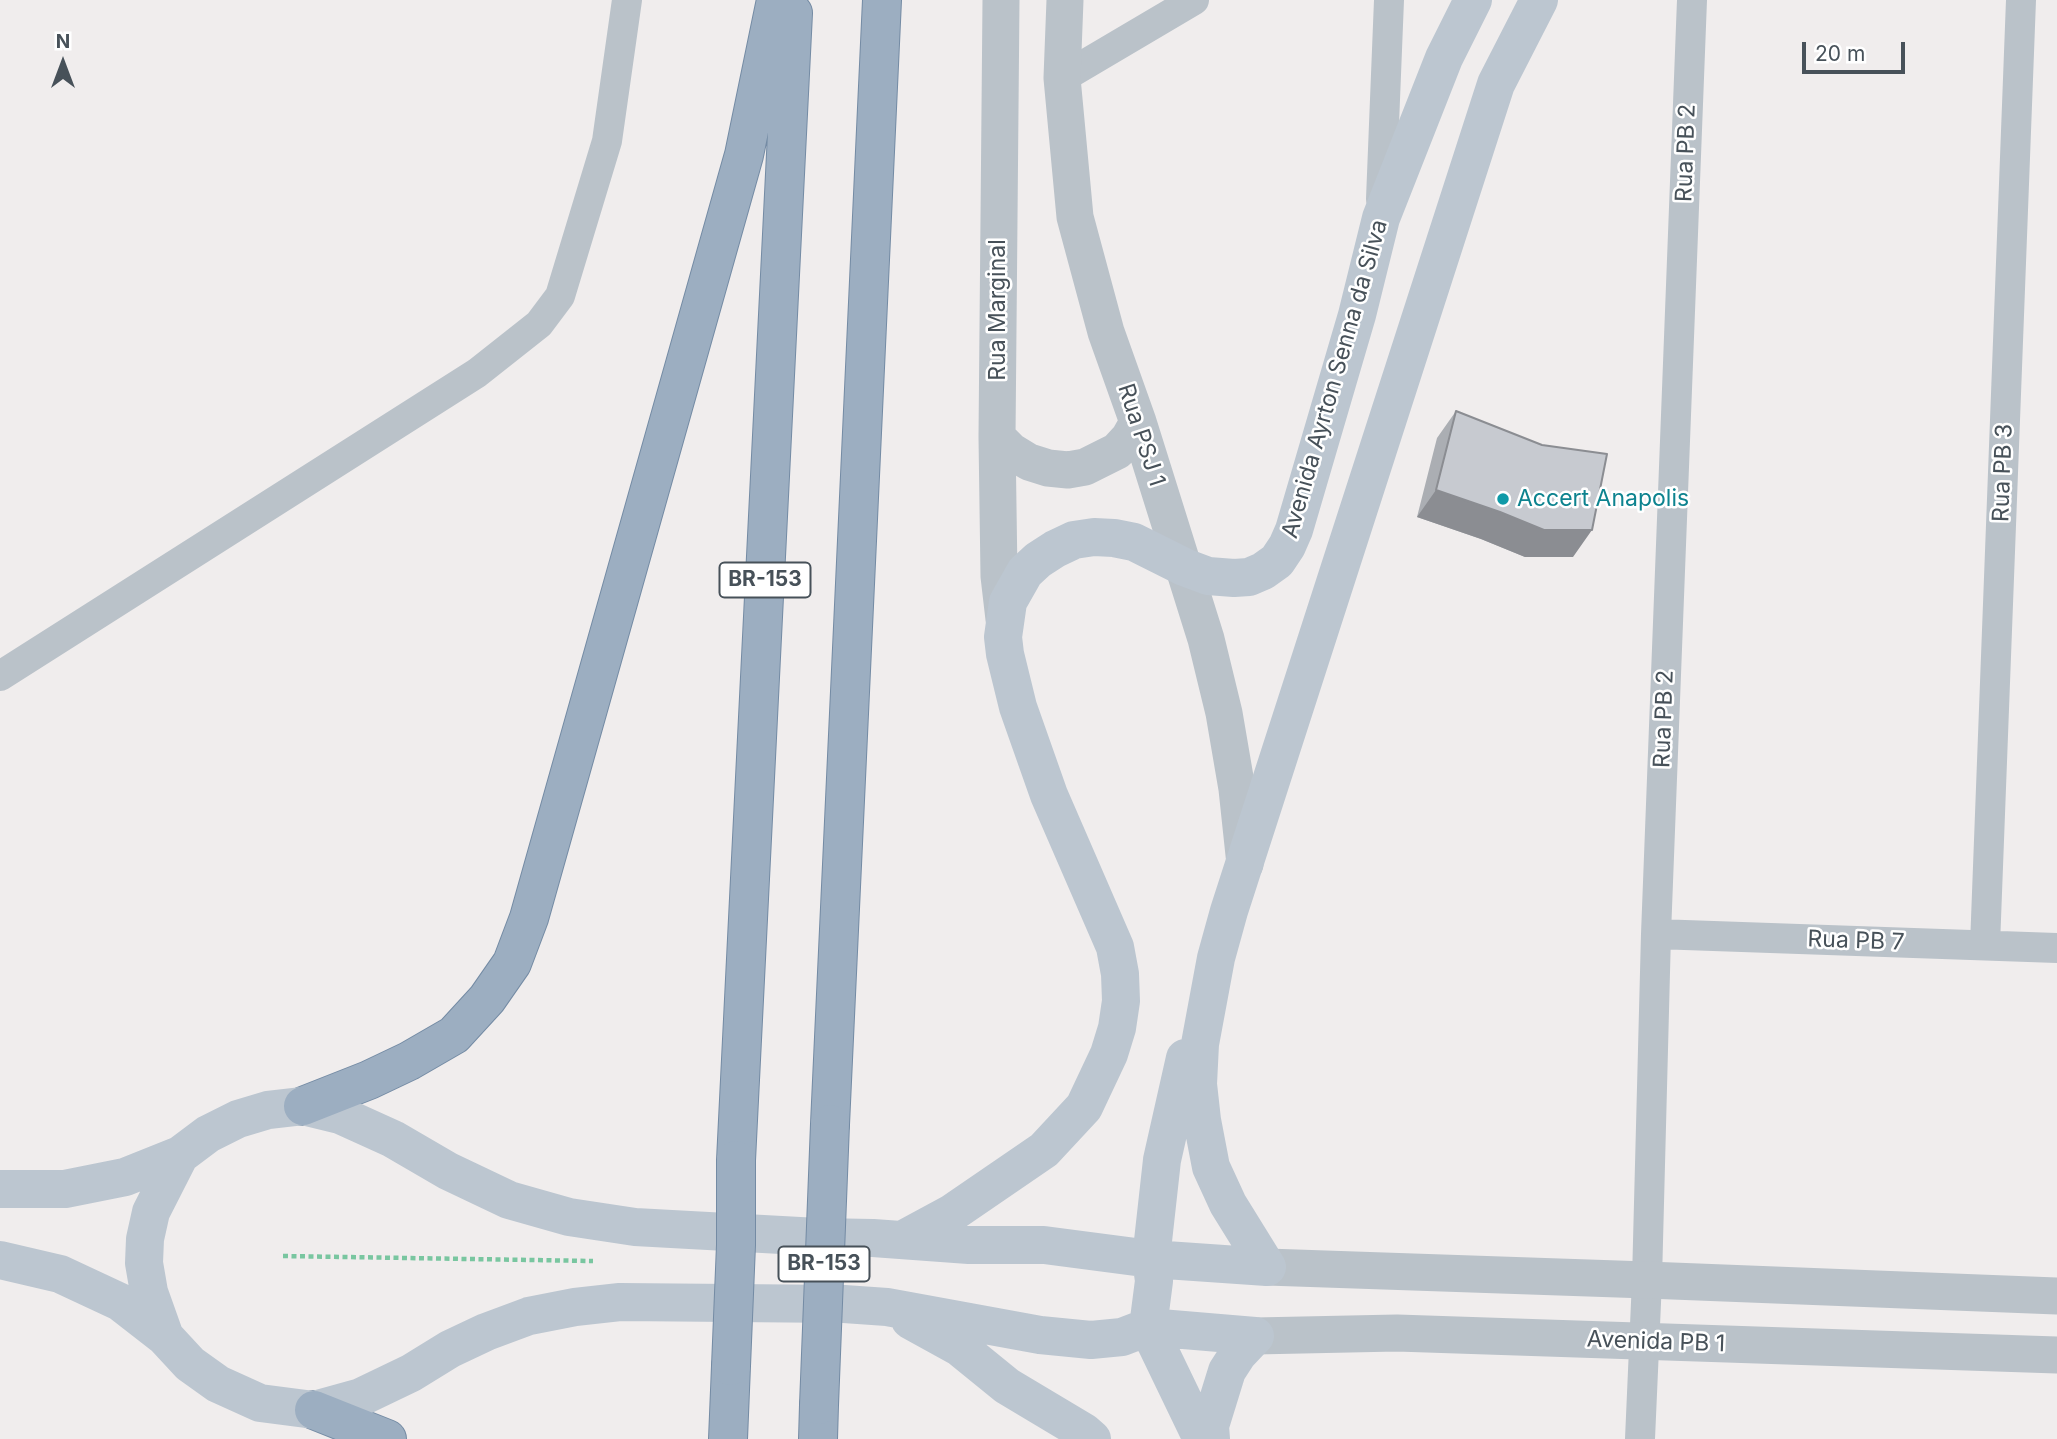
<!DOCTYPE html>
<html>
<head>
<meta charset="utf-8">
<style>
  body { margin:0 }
  #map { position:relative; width:2057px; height:1439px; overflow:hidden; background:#f0eded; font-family:Inter,sans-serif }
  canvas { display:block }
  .north { position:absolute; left:28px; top:28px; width:70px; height:70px; -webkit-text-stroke:5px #fff; paint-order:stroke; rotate:0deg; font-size:19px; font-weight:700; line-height:28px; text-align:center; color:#475159 }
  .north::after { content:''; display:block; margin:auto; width:24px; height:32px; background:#475159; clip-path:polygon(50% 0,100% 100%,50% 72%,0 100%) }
  .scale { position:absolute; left:1802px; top:42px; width:103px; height:32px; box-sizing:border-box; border:4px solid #475159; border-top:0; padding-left:9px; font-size:21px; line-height:24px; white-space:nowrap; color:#475159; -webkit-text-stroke:5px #fff; paint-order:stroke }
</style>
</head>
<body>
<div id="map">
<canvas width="2057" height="1439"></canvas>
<div class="north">N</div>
<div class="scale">20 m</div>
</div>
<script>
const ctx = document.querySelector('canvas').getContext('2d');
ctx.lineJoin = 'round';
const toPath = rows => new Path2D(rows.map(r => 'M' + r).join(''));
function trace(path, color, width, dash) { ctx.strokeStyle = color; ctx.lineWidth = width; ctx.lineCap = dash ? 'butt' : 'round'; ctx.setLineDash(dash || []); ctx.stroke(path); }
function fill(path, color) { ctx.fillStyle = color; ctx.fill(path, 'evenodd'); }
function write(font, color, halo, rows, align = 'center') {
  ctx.font = font + ' Inter,sans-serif'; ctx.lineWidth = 5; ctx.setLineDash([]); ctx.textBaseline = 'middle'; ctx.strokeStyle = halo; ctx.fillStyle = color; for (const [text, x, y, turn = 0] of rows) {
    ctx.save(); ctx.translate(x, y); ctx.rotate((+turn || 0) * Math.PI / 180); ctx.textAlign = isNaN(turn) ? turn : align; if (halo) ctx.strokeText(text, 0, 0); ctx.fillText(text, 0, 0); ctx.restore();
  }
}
const path = toPath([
  [283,1256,593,1261]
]);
const minor = toPath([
  [1062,78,1194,0],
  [1381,199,1389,0],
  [0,676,477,373,539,324,560,296,607,141,627,0],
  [1656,934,2057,948],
  [1985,945,2021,0],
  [1640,1439,1647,1280,1656,934,1692,0]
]);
const tertiary = toPath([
  [1001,0,997,437,999,576,1004,619],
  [1065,0,1062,78,1075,217,1106,332,1138,422,1206,639,1224,713,1237,789,1245,864],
  [997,437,1011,451,1029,462,1048,468,1068,470,1085,467,1117,451,1129,438,1138,422],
  [1267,1267,1647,1280,2057,1296],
  [1255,1336,1397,1333,2057,1355]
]);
const secondary = toPath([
  [1185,1058,1162,1160,1151,1259,1154,1281,1148,1327,1202,1439],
  [0,1189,65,1189,125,1177,180,1155],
  [902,1240,952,1213,1044,1150,1084,1107,1109,1054,1117,1028,1121,1001,1120,974,1115,947,1049,795,1018,707,1005,654,1003,637,1008,602,1025,572,1038,560,1055,549,1074,540,1094,537,1114,538,1134,542,1184,567,1208,576,1234,578,1249,577,1263,571,1277,561,1287,546,1294,530,1357,315,1381,218,1444,58,1473,0],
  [0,1260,60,1274,120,1302,165,1337],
  [1267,1267,1228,1204,1211,1167,1202,1120,1198,1084,1200,1044,1216,958,1229,911,1496,84,1539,0],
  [910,1320,959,1347,1007,1386,1084,1432,1092,1439],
  [1255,1336,1148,1327,1122,1337,1091,1340,1040,1335,887,1307,844,1304,620,1302,575,1307,529,1316,486,1332,450,1349,411,1373,361,1397,314,1410,260,1403,218,1384,190,1364,165,1337,149,1292,144,1263,145,1239,151,1212,180,1155,208,1134,238,1119,268,1110,303,1106,340,1115,393,1139,448,1171,509,1200,569,1217,635,1227,818,1237,873,1238,969,1245,1044,1245,1151,1259,1267,1267],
  [1211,1439,1210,1426,1227,1371,1238,1354,1255,1336]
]);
const trunk = toPath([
  [303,1106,369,1080,409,1061,454,1035,487,999,512,963,529,918,744,155,776,0],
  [830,1124,882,0],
  [736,1160,793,13],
  [314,1410,387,1439],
  [728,1439,731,1366],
  [818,1439,819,1405]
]);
const trunkBridge = toPath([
  [731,1366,736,1245,736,1160],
  [819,1405,830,1124]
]);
const wall = toPath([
  [1456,411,1573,557,1525,557,1481,539,1417,517,1437,438]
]);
const shadedWall = toPath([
  [1436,490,1592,530,1573,557,1525,557,1481,539,1417,517]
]);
const building = toPath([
  [1456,411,1542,445,1607,454,1592,530,1544,530,1500,512,1436,490,1456,411]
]);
const markers = [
  [1503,499,7,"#0f9aa8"]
];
const shields = [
  [765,580,91],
  [824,1264,91]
];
const shieldNames = [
  ["BR-153",765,580],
  ["BR-153",824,1264]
];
const streetNames = [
  ["Rua PB 2",1686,153,-88],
  ["Rua Marginal",998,310,-90],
  ["Avenida Ayrton Senna da Silva",1335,379,-74],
  ["Rua PSJ 1",1141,435,72],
  ["Rua PB 3",2003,473,-88],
  ["Rua PB 2",1664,719,-88],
  ["Rua PB 7",1856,941,2],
  ["Avenida PB 1",1656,1342,2]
];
const cultureNames = [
  ["Accert Anapolis",1517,499]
];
trace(trunk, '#748ba4', 40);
trace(path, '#79c6a0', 4.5, [5, 3.5]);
trace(minor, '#bac2c9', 30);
trace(tertiary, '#bac2c9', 37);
trace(secondary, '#bcc6d0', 38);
trace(trunk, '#9caec1', 38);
trace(trunkBridge, '#748ba4', 40, []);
trace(trunkBridge, '#9caec1', 38);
fill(wall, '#abaeb3');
fill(shadedWall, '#8b8d92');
fill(building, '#c7cad0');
trace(building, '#8b8d92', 2);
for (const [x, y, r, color] of markers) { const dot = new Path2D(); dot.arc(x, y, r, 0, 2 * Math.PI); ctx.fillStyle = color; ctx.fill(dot); trace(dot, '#fff', 2.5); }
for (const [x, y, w] of shields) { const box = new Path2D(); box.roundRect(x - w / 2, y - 17.5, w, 35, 5); ctx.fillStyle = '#fff'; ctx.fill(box); trace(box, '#475159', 2); }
write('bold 21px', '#475159', null, shieldNames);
write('23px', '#475159', '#fff', streetNames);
write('23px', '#0d838f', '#fff', cultureNames, 'left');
</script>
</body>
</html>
